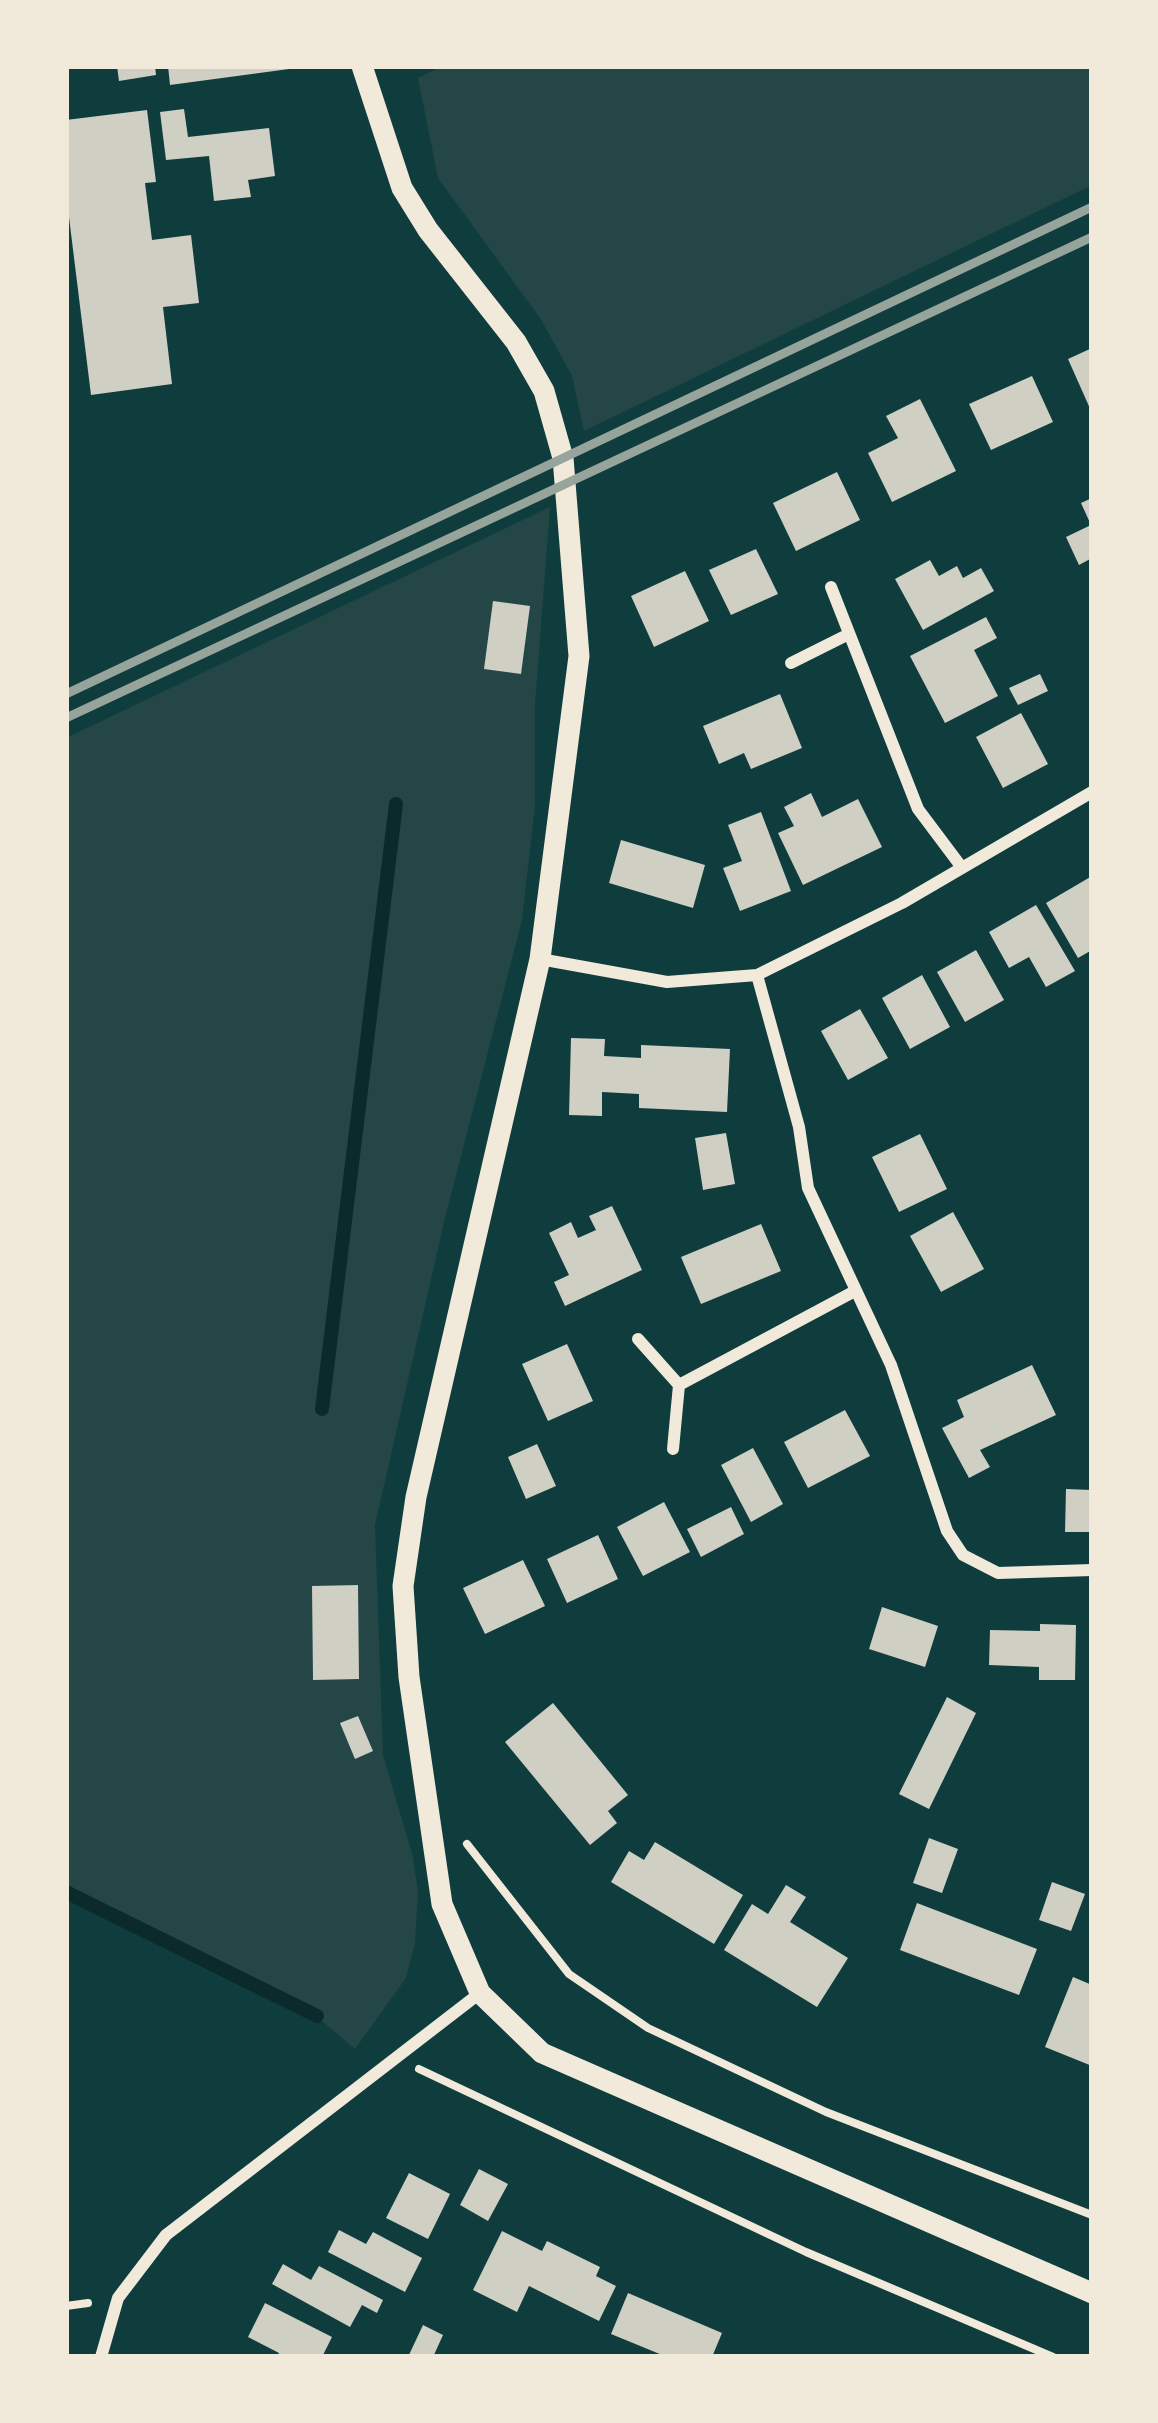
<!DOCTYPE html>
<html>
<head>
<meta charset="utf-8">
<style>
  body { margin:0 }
  #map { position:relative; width:1158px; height:2423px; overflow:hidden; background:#0f3d3e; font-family:Helvetica,sans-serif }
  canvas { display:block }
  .frame { position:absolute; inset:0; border:69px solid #f1e9da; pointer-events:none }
</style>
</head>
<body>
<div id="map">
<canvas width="1158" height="2423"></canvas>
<div class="frame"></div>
</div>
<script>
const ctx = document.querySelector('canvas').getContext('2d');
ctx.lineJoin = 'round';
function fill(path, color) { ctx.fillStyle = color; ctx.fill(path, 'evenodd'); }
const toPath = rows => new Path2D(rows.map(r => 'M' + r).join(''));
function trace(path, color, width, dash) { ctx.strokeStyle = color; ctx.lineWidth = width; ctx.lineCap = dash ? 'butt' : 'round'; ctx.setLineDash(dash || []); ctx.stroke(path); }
const green = toPath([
  [442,66,1092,66,1092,185,584,431,572,376,540,318,438,178,418,78],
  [550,507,535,705,535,806,522,920,445,1218,375,1525,383,1755,413,1857,418,1893,415,1942,406,1978,355,2049,316,2016,66,1892,66,738]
]);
const stream = toPath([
  [322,1409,396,804],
  [66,1892,317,2016]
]);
const building = toPath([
  [117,66,155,66,156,75,119,81],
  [168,66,289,66,289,69,170,85],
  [184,109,188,137,269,128,275,176,248,180,251,197,214,201,209,156,166,160,160,112],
  [147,110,156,182,145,183,152,240,191,235,199,303,163,307,172,384,91,395,66,193,66,120],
  [1092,348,1092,413,1068,359],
  [1032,376,1053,422,991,450,969,404],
  [920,399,956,471,892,502,868,453,898,438,886,416],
  [837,472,860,520,796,551,773,503],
  [1092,498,1092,558,1079,565,1066,537,1091,525,1081,503],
  [756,549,778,594,731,615,709,570],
  [930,560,939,576,957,566,963,578,981,568,994,591,923,630,895,579],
  [685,571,709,621,654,647,631,596],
  [493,601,530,606,521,674,484,669],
  [986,617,997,638,974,650,998,696,945,723,910,656],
  [1040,674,1048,691,1018,705,1009,688],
  [780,694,802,748,751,769,744,753,719,764,703,726],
  [1021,713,1048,764,1003,788,976,737],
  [811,793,822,817,858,799,882,847,803,885,778,833,794,826,784,807],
  [761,812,791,891,740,911,723,868,742,861,728,825],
  [621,840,705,865,693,908,609,883],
  [1092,876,1092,950,1078,958,1046,903],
  [1036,905,1075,971,1046,987,1029,957,1009,968,989,932],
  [976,950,1004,1000,965,1022,937,972],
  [922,975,950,1027,910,1049,882,998],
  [860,1009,888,1058,848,1080,821,1031],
  [571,1038,605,1039,604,1056,641,1058,641,1045,730,1049,727,1112,639,1108,639,1094,602,1092,602,1116,569,1115],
  [726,1133,735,1184,703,1190,695,1138],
  [920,1134,947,1189,899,1212,872,1157],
  [612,1206,642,1270,565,1306,554,1282,569,1275,549,1233,571,1222,578,1238,596,1230,589,1216],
  [953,1212,984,1269,941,1292,910,1236],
  [761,1224,781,1271,701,1304,681,1257],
  [567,1344,593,1401,548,1421,522,1364],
  [1032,1365,1056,1415,980,1450,990,1467,969,1478,942,1428,964,1417,957,1400],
  [845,1410,870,1456,808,1488,784,1442],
  [537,1444,556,1486,526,1499,508,1457],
  [753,1448,783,1504,751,1522,721,1465],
  [1066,1489,1092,1490,1092,1532,1065,1532],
  [664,1502,690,1552,643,1576,617,1527],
  [731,1507,744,1534,701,1557,687,1529],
  [598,1535,618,1579,567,1603,547,1559],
  [523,1560,545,1606,485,1634,463,1588],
  [358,1585,359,1679,313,1680,312,1586],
  [882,1607,938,1626,925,1667,869,1649],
  [1040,1624,1076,1625,1075,1680,1039,1680,1039,1667,989,1665,990,1630,1040,1631],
  [947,1697,976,1713,929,1809,899,1794],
  [553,1703,628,1795,608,1811,617,1823,590,1845,505,1742],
  [358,1716,373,1751,355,1759,340,1723],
  [929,1838,958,1849,942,1893,913,1883],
  [655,1842,743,1895,714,1944,611,1882,629,1851,644,1860],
  [1052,1882,1085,1894,1071,1931,1039,1920],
  [786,1885,806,1897,790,1922,848,1958,817,2007,724,1950,752,1904,768,1914],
  [917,1903,1037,1949,1019,1995,900,1950],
  [1073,1977,1092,1985,1092,2066,1045,2047],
  [479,2169,508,2184,488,2221,460,2205],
  [409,2173,450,2194,428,2239,386,2218],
  [339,2230,366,2244,373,2232,422,2258,405,2292,328,2252],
  [502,2231,542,2251,547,2241,600,2267,596,2276,616,2286,599,2321,529,2286,517,2312,473,2290],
  [283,2264,311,2280,319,2266,383,2300,377,2313,362,2305,350,2327,272,2284],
  [628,2293,722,2333,712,2357,667,2357,611,2334],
  [265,2303,332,2337,322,2357,277,2357,279,2353,248,2337],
  [423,2325,443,2335,433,2357,408,2357]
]);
const path = toPath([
  [467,1844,569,1974,648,2028,826,2112,1092,2215],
  [419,2069,806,2252,1053,2357],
  [66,2306,88,2303]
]);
const minor = toPath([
  [831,587,918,809,960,865],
  [791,663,849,634],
  [540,959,667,982,757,975,902,903,1092,792],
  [757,975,799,1127,808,1188,891,1365,947,1531,963,1555,998,1573,1092,1570],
  [638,1339,679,1385],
  [673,1449,679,1385,855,1291],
  [101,2357,118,2298,166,2235,480,1993]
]);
const tertiary = toPath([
  [362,66,402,188,428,230,516,342,544,391,563,458,579,656,540,959,416,1497,403,1586,409,1677,442,1904,480,1993,542,2053,1092,2293]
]);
const rail = toPath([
  [66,694,1092,207],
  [66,718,1092,237]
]);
fill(green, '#244646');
trace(stream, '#0a2a2b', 14);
fill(building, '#cfcfc3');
trace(path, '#f1e9da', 8);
trace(minor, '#f1e9da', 12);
trace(tertiary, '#f1e9da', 21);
trace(rail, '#97a49c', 9);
</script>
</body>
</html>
